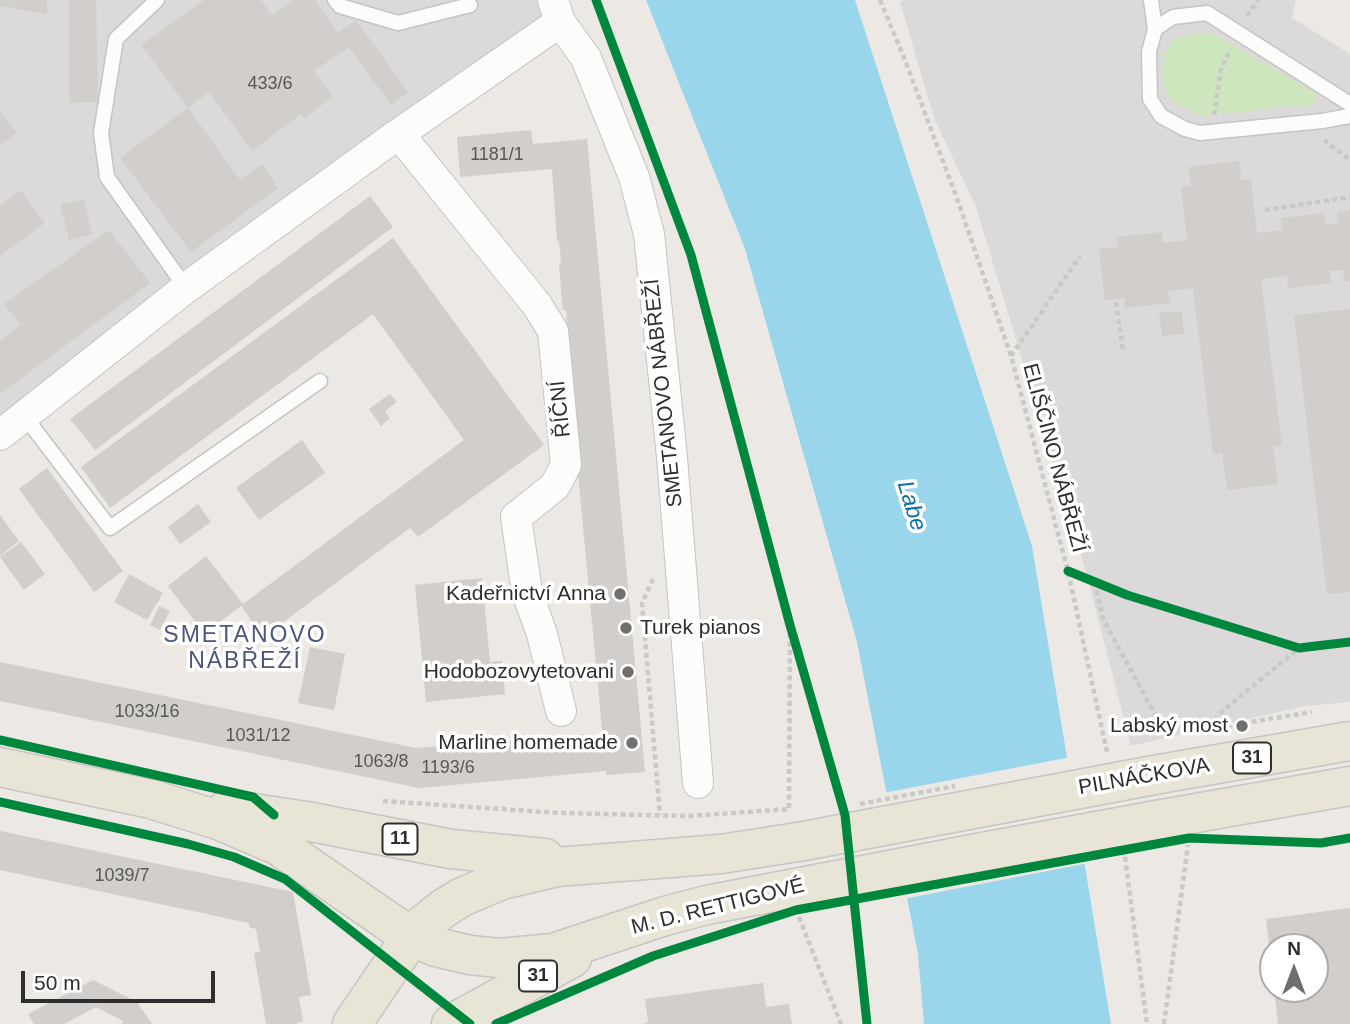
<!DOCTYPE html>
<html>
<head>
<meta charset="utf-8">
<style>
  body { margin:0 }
  #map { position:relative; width:1350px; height:1024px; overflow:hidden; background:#ece8e4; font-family:Arial,sans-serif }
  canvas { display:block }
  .north { position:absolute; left:1259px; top:933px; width:70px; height:70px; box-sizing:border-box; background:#fff; border:2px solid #ababab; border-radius:50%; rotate:0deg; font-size:19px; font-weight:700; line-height:28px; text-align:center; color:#2e2e2e }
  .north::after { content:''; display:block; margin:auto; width:24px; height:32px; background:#706f6e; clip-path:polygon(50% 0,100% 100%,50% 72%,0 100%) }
  .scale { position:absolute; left:21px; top:971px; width:194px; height:32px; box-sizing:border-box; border:4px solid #2e2e2e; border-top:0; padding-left:9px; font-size:21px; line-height:24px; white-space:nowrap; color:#2e2e2e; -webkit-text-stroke:5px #fff; paint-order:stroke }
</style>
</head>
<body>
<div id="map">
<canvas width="1350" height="1024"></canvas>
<div class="north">N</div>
<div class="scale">50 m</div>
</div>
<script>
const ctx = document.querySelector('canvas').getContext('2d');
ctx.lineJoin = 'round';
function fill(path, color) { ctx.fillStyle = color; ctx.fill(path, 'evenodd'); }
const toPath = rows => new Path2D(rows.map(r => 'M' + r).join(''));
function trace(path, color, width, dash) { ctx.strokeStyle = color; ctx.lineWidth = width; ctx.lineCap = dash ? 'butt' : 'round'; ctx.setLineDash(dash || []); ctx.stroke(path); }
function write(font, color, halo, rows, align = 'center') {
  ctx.font = font + ' Arial,sans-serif'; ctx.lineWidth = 7; ctx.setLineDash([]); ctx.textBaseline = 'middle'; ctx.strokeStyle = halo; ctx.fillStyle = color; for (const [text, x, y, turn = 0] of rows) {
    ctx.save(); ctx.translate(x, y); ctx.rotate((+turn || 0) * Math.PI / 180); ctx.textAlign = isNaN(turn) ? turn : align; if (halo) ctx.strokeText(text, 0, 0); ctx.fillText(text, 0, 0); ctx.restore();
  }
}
const industrial = toPath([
  [0,0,537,0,545,18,0,419],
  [906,0,1296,0,1292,18,1350,54,1350,702,1305,706,1131,746,1085,568,976,207,934,118,900,2]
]);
const green = toPath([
  [1212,33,1317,94,1314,104,1202,116,1173,102,1165,89,1162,75,1164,54,1174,39,1186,35]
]);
const water = toPath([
  [646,0,855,0,1032,546,1111,1024,924,1024,918,954,857,642,745,249]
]);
const pier = toPath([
  [1071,757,1089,863,903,899,883,793]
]);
const building = toPath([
  [0,0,47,0,47,14,0,6],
  [69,0,96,0,98,102,69,103],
  [204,0,261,0,272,15,293,0,315,0,338,33,356,20,408,92,391,105,349,47,314,71,333,97,304,118,301,114,252,151,209,92,188,108,141,45],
  [188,108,240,180,262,164,278,188,191,252,120,158],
  [0,111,17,133,0,145],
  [531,130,533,144,587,139,645,772,606,775,606,771,419,788,0,701,0,662,416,748,583,734,584,752,604,750,565,335,568,335,566,310,563,310,561,290,559,263,561,263,559,241,557,241,552,169,460,177,457,137],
  [1239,161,1241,180,1251,179,1257,233,1282,230,1281,218,1324,213,1325,224,1338,223,1337,212,1350,210,1350,281,1344,282,1343,270,1330,271,1331,283,1288,288,1287,276,1261,279,1282,445,1273,446,1278,484,1227,490,1222,453,1213,454,1193,288,1168,291,1170,303,1125,308,1124,298,1105,300,1099,249,1118,247,1117,237,1162,232,1163,243,1187,240,1181,187,1191,186,1188,167],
  [20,190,45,223,0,256,0,205],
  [370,196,393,227,95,450,70,419],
  [84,199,92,234,69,240,60,205],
  [109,230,150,283,0,394,0,341,21,325,4,304],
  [393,238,544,445,418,537,410,528,263,637,241,606,208,631,201,622,197,624,168,586,206,556,243,604,464,440,373,314,110,508,81,467],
  [1350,309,1350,592,1327,594,1294,315],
  [1182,311,1184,334,1162,336,1159,313],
  [390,394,397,402,385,411,390,418,381,426,369,409],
  [302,440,325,473,259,520,236,488],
  [47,468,123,571,94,592,19,489],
  [198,504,211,522,180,544,168,527],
  [0,515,19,541,0,556],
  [21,542,45,574,24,590,0,557],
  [129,574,163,593,147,620,114,602],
  [482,578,490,662,502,661,505,694,426,702,415,585],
  [159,606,170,611,160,630,150,625],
  [310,647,345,654,334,710,298,703],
  [0,831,293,892,311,995,299,997,303,1021,295,1024,266,1024,254,953,260,952,256,929,249,927,249,923,0,870],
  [1350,908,1350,1024,1278,1024,1274,989,1315,989,1315,947,1273,947,1273,962,1271,962,1266,919],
  [93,980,137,1002,152,1024,121,1024,123,1021,96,1007,64,1024,34,1024,28,1014],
  [763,983,766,1007,789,1004,792,1024,643,1024,648,1022,645,999]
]);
const path = toPath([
  [880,0,905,60,959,204,1011,356,1068,571,1107,752],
  [1247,16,1258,0],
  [1214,115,1221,70,1230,49],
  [1324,140,1350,160],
  [1265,210,1350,197],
  [1116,302,1123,350],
  [1011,356,1080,256],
  [653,579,642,603,660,815],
  [1095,582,1103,619,1170,742],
  [1227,728,1238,724,1312,712],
  [1206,735,1219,714,1299,648],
  [383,801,559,813,688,816,790,809],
  [789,808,790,625],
  [1125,857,1147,1024],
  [799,917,841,1024],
  [1164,1024,1188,845]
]);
const lane = toPath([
  [157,0,116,39,101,133,107,177,186,288],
  [335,0,340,6,398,23,470,5],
  [1151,0,1155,29],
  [1350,104,1207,13,1173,17,1155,29,1149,52,1150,99,1161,116,1185,129,1200,133,1322,121,1350,116],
  [25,417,110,528,320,381]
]);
const street = toPath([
  [553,0,560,22,586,58,634,177,649,234,672,457,698,783],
  [399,134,537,305,553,331,566,465,555,486,516,517,527,592,542,634,561,711],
  [0,435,186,288,390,140,560,22]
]);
const primary = toPath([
  [0,767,151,799,218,820,279,846,411,937,436,947,470,955,499,958,553,953,665,916,707,905,988,851],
  [1154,775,1350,741],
  [227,809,306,821,451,849,545,858],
  [1162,819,1350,786],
  [352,1024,411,937,420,927,444,908,462,897,502,880,557,867,721,854,804,841,979,808],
  [451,1024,572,958]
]);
const pathBridge = toPath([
  [860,804,955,786]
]);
const primaryBridge = toPath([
  [979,808,1154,775],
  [988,851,1162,819]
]);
const cycleway = toPath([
  [596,0,691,255,790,625,845,815,867,1024],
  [1068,571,1127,595,1299,648,1350,642],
  [0,740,253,797,274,815],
  [0,802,188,844,234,857,285,879,470,1024],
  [496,1024,653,956,796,910,1189,838,1321,843,1350,838]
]);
const markers = [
  [620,594,7,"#706f6e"],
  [626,628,7,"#706f6e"],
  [628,672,7,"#706f6e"],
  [1242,726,7,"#706f6e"],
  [632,743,7,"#706f6e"]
];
const numberNames = [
  ["433/6",270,84],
  ["1181/1",497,155],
  ["1033/16",147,712],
  ["1031/12",258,736],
  ["1063/8",381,762],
  ["1193/6",448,768],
  ["1039/7",122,876]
];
const shields = [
  [1252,758,38],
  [400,839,35],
  [538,976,38]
];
const shieldNames = [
  ["31",1252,758],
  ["11",400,839],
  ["31",538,976]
];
const streetNames = [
  ["SMETANOVO NÁBŘEŽÍ",664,393,-96],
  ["ŘÍČNÍ",561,409,-96],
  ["ELIŠČINO NÁBŘEŽÍ",1054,458,75],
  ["PILNÁČKOVA",1144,777,-10],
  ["M. D. RETTIGOVÉ",718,907,-14]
];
const poiNames = [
  ["Kadeřnictví Anna",606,594],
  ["Turek pianos",640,628,"left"],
  ["Hodobozovytetovani",614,672],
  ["Labský most",1228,726],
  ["Marline homemade",618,743]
];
const waterNames = [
  ["Labe",911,506,73]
];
const neighbourhoodNames = [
  ["SMETANOVO",245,636],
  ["NÁBŘEŽÍ",245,662]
];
fill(industrial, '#dcd9db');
fill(green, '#cee6be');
fill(water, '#99d6ec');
fill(pier, '#ece8e4');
fill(building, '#d1cecb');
trace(lane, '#c5c4c5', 17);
trace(street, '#c5c4c5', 32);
trace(primary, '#c6c5c4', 41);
trace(path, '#c9c9c8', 4.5, [5, 3.5]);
trace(lane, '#fcfcfb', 14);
trace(street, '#fcfcfb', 30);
trace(primary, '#e8e4d6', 38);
trace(primaryBridge, '#c6c5c4', 41, []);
trace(pathBridge, '#c9c9c8', 4.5, [5, 3.5]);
trace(primaryBridge, '#e8e4d6', 38);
trace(cycleway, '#00873e', 9);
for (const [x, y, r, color] of markers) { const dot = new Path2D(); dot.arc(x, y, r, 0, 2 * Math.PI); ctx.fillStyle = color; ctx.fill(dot); trace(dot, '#fff', 2.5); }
write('18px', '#585857', null, numberNames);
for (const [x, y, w] of shields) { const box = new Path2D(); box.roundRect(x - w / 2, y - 15.5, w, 31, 5); ctx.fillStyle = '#fff'; ctx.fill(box); trace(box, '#2e2e2e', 2); }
write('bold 19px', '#2e2e2e', null, shieldNames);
write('21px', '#2e2e2e', '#fff', streetNames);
write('21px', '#2e2e2e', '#fff', poiNames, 'right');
write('italic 23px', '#0d6fa3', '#fff', waterNames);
ctx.letterSpacing = '2px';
write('23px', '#4d5680', '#fff', neighbourhoodNames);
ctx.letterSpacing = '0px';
</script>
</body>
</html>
